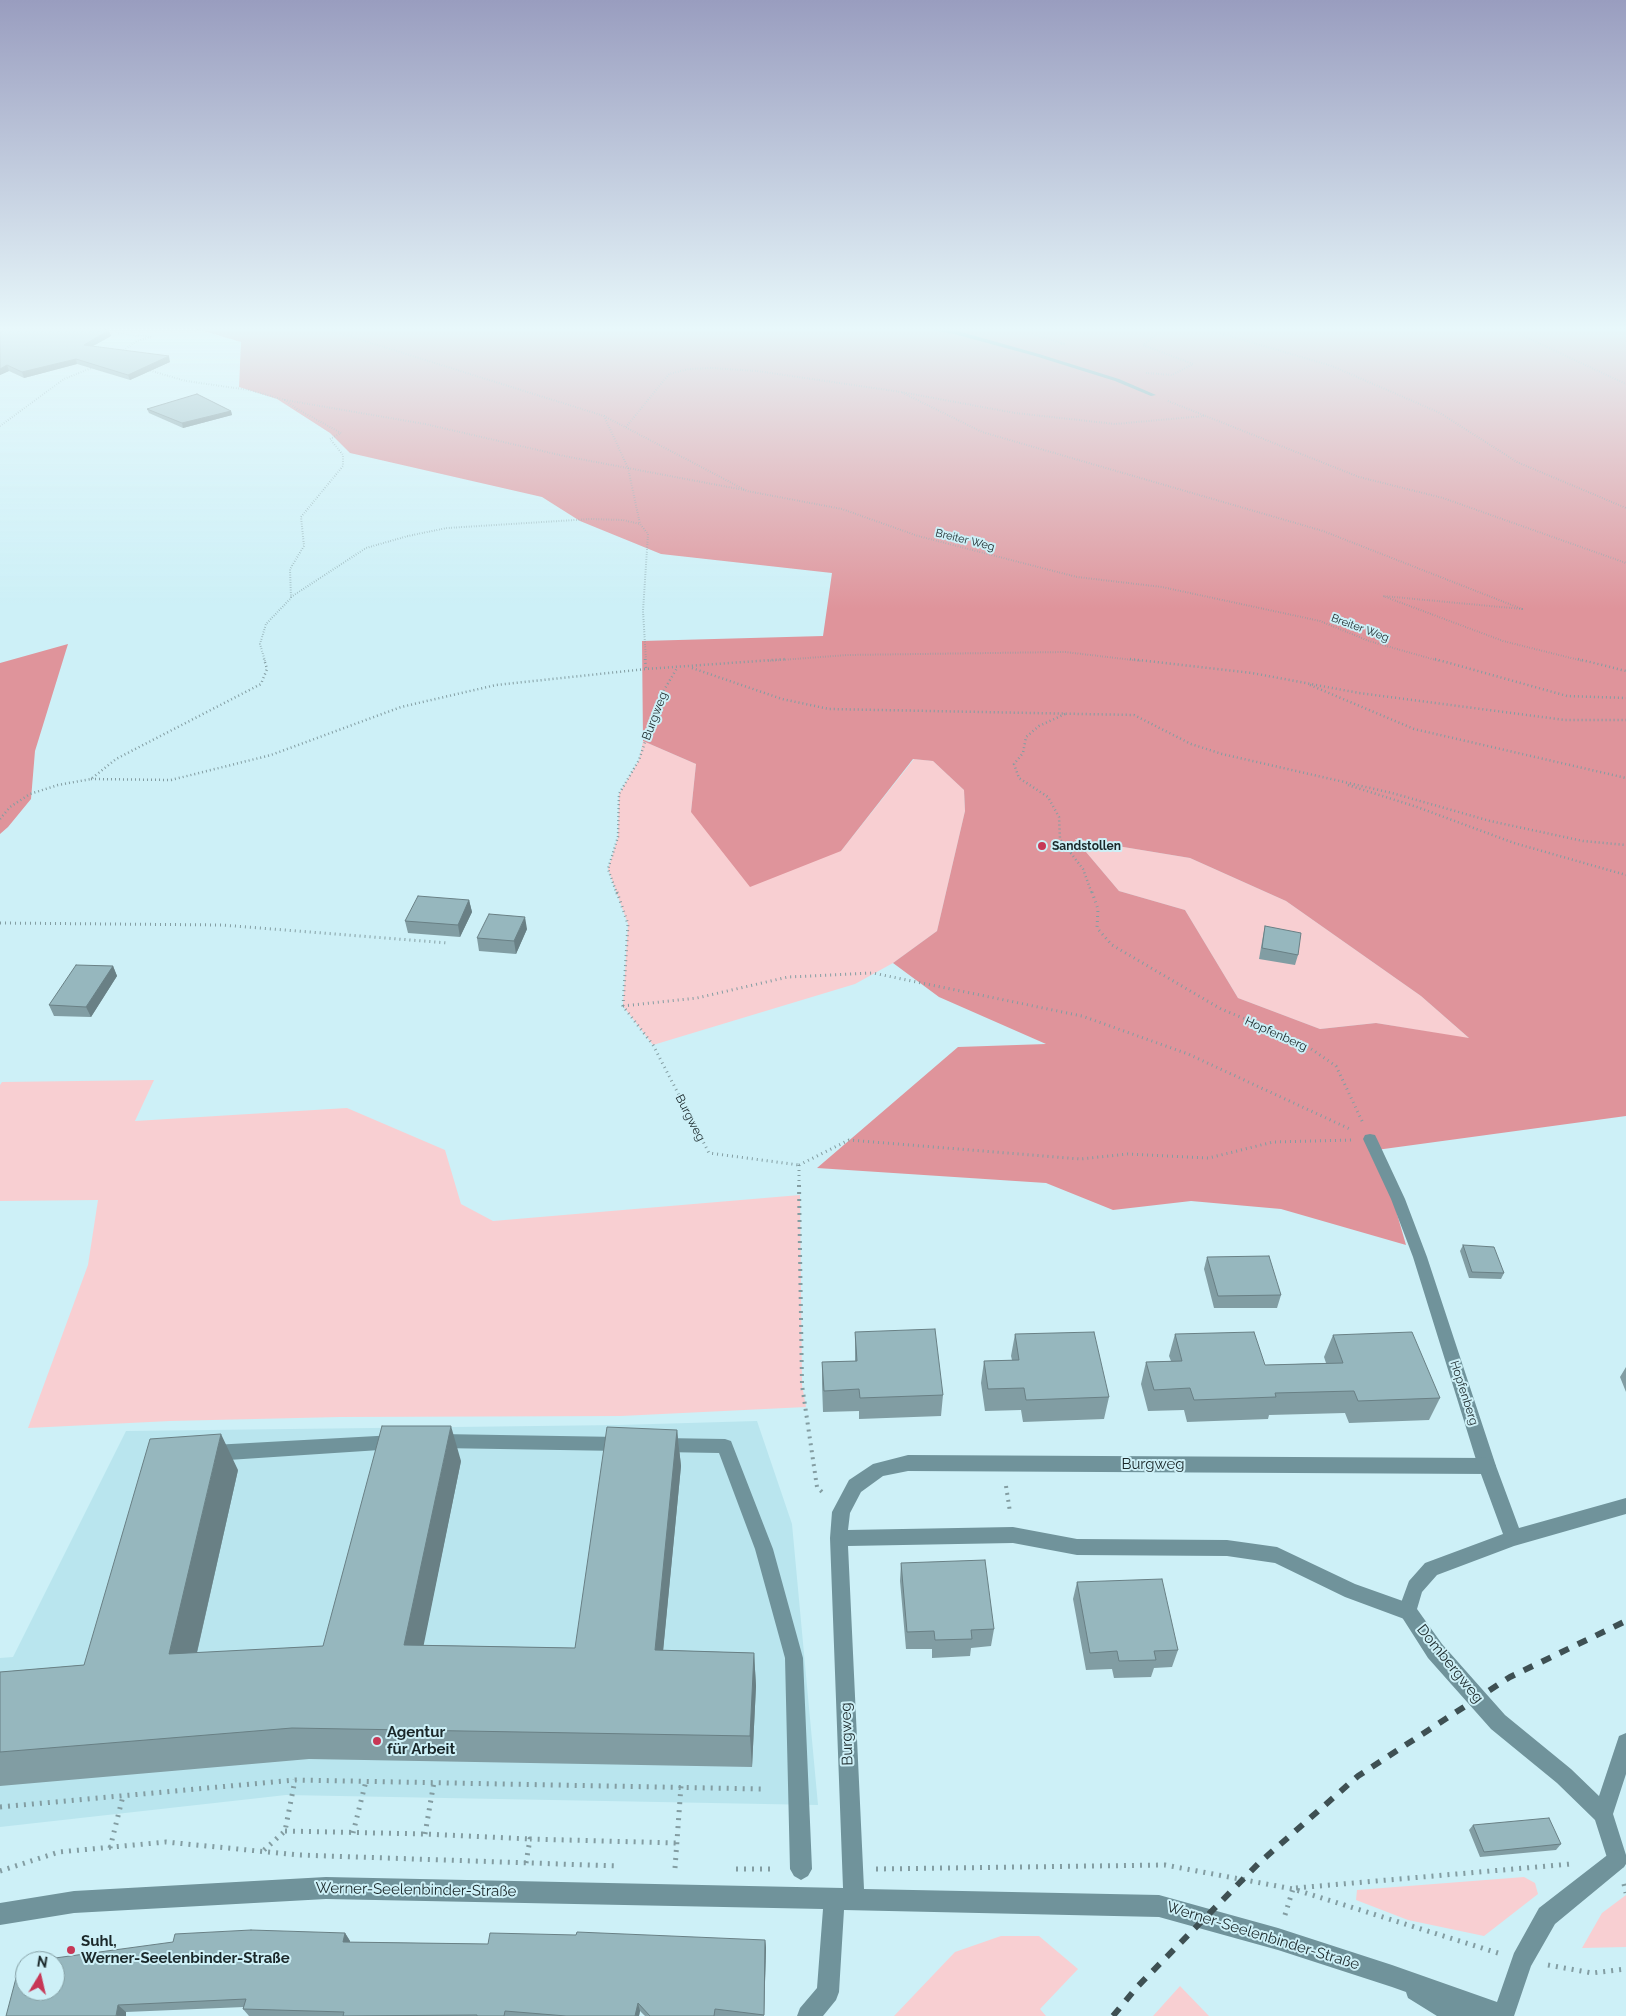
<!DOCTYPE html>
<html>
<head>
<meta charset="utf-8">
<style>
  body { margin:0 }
  #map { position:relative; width:1626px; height:2016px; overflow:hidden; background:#cdf0f7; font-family:Raleway,sans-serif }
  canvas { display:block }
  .north { position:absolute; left:15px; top:1951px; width:50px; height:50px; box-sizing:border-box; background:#cdf0f7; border:1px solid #85a0a5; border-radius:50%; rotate:9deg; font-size:14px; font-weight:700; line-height:20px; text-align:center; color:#1a2729 }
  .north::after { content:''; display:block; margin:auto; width:18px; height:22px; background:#c73756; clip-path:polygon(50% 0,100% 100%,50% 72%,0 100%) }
</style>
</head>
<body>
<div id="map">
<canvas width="1626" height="2016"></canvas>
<div class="north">N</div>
</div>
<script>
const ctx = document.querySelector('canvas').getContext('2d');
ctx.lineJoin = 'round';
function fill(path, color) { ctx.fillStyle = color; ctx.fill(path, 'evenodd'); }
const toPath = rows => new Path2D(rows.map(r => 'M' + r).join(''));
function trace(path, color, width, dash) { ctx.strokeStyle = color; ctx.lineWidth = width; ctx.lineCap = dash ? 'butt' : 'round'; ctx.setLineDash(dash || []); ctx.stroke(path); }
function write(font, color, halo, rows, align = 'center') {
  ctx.font = font + ' Raleway,sans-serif'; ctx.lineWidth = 4; ctx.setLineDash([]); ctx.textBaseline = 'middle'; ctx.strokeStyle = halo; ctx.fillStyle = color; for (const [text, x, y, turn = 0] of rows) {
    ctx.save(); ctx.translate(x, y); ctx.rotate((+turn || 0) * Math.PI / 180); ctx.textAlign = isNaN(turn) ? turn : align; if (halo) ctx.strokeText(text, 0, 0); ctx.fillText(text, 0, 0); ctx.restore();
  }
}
const built = toPath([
  [757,1421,792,1524,818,1805,286,1795,0,1827,0,1658,13,1657,126,1431,619,1425]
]);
const green = toPath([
  [643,741,696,764,691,812,841,851,914,759,933,761,964,790,965,811,937,931,893,963,855,984,653,1045,623,1006,628,924,608,869,618,837,619,794,639,760],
  [1075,839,1190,858,1286,901,1421,996,1470,1039,1376,1023,1320,1029,1238,998,1185,910,1119,891],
  [154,1080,135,1121,347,1108,445,1150,461,1204,493,1221,800,1195,802,1385,806,1407,621,1416,340,1417,170,1421,28,1428,88,1265,98,1200,0,1201,0,1085,2,1082],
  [1524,1877,1535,1883,1538,1894,1484,1936,1408,1920,1356,1900,1357,1890],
  [1626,1895,1626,1947,1582,1948,1602,1913],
  [1001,1936,1039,1936,1078,1969,1040,2009,1046,2016,894,2016,955,1952],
  [1180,1986,1209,2016,1153,2016]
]);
const forest = toPath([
  [190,327,1626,327,1626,1116,1369,1151,1393,1200,1406,1245,1281,1209,1191,1201,1113,1210,1046,1183,817,1168,958,1047,1046,1044,939,997,893,963,937,931,965,811,964,790,933,761,913,759,841,851,750,887,691,812,696,764,643,741,642,641,823,636,832,573,661,554,580,521,542,497,350,453,330,433,277,399,239,387,241,342],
  [1075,839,1190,858,1286,901,1421,996,1469,1038,1376,1023,1320,1029,1238,998,1185,910,1119,891],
  [68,644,35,751,31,799,8,827,0,834,0,663]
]);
const pathFar4 = toPath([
  [320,327,604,416,747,491,842,509,918,536,1077,577,1162,587,1320,621,1369,641,1439,661],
  [1028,327,1035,335,1065,344,1061,344],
  [1199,327,1332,366,1440,413,1517,462,1626,508],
  [1504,327,1626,384],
  [106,332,152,337,137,341,121,352],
  [148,370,186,381,249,390,285,400],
  [1146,373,1172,375,1193,364,1143,345,1166,327],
  [1168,401,1359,477,1443,498,1626,563],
  [604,416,628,468,640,524],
  [1204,416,1115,424,1015,413,901,392,982,432,1323,531,1522,609,1383,596,1503,641,1583,661],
  [0,426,64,379,94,367],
  [626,427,669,374,689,369,712,368,757,371,901,392],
  [291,597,366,548,408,536,447,528,591,519,623,520,640,524,648,534,643,611,646,661],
  [265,661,260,644,266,624,291,598,290,569,304,546,301,517,343,466,343,455,330,439,341,433,297,409,285,400,425,424,564,456,744,490],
  [768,661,847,655,1065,652,1141,661]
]);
const pathFar3 = toPath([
  [645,659,646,669],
  [1130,659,1252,673,1359,693,1565,720,1626,720],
  [1435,659,1567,696,1626,698],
  [1578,659,1626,671],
  [692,668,782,699,829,709,1134,715,1191,744,1222,754,1392,793,1490,821,1583,841,1626,845],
  [1310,685,1414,729,1626,778],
  [1065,714,1039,726,1026,737,1023,753,1014,764,1019,778,1048,797,1059,817,1060,839,1083,869,1092,894],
  [91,779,171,780,271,755,401,707,496,685,646,669,786,659],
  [1348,785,1417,807,1514,843,1626,875],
  [0,819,10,807,30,794,58,785,91,779,116,759,261,684,267,669,264,659],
  [617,894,608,869,618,837,619,794,639,760,660,697,677,668]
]);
const pathFar2 = toPath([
  [617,892,628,924,623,1006,653,1045,709,1153,799,1165],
  [1092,892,1098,909,1097,928,1112,945,1221,1009,1301,1042,1336,1066,1363,1123],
  [0,923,222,925,448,943],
  [623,1006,697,998,788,977,873,973,1082,1016,1188,1054,1352,1130],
  [799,1165,849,1140,1080,1159,1128,1154,1209,1158,1273,1142,1352,1140],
  [799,1165,799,1187]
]);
const pathFar1 = toPath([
  [799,1185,802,1385,817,1487,825,1495],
  [1006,1486,1010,1512]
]);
const path = toPath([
  [0,1807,295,1780,762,1789],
  [285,1831,425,1834,530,1839],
  [353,1833,366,1781],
  [425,1834,434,1782],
  [110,1848,123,1796],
  [264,1850,285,1831,295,1780],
  [526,1863,530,1839,677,1843],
  [675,1868,681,1786],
  [736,1869,775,1869],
  [876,1869,1165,1865,1293,1889,1498,1953],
  [0,1871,59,1852,166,1842,299,1855,618,1866],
  [1624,1884,1626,1893],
  [1296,1888,1571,1864],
  [1285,1915,1293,1889],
  [1548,1965,1592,1973,1626,1969]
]);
const lane = toPath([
  [917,327,954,330,1039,354,1119,379,1156,395,1151,396,1115,381,1035,356,954,334,917,327],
  [1370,1134,1375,1135,1377,1139,1405,1199,1427,1257,1496,1466,1519,1528,1626,1498,1626,1514,1514,1546,1437,1575,1422,1592,1417,1609,1442,1644,1505,1715,1571,1769,1599,1796,1619,1736,1626,1733,1626,1774,1613,1814,1626,1855,1626,1864,1624,1867,1617,1870,1610,1867,1595,1820,1557,1783,1491,1729,1428,1658,1398,1611,1409,1581,1425,1563,1503,1534,1478,1466,1413,1257,1391,1199,1363,1139,1365,1135,1370,1134],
  [440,1434,620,1437,626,1439,628,1444,626,1449,620,1451,440,1448,434,1446,432,1441,434,1436,440,1434],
  [395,1435,401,1437,403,1442,401,1447,395,1449,213,1461,207,1458,205,1453,207,1448,213,1445,395,1435],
  [662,1438,725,1439,731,1441,773,1549,803,1658,812,1869,808,1876,801,1880,794,1876,790,1869,785,1658,755,1549,719,1453,662,1452,656,1450,654,1445,656,1440,662,1438]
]);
const street = toPath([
  [908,1455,1487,1458,1493,1461,1496,1466,1493,1471,1487,1474,908,1471,883,1476,861,1492,850,1513,848,1530,1013,1527,1077,1539,1227,1540,1277,1547,1355,1584,1414,1605,1416,1611,1414,1617,1407,1620,1345,1597,1275,1563,1227,1556,1077,1555,1013,1543,848,1546,864,1889,1159,1895,1278,1928,1392,1965,1497,2002,1514,1953,1539,1908,1610,1853,1617,1850,1624,1853,1626,1856,1624,1867,1555,1924,1531,1966,1514,2016,1437,2016,1408,1998,1406,1992,1392,1987,1278,1950,1159,1917,844,1910,839,1992,836,2000,823,2016,797,2016,800,2008,817,1988,823,1909,326,1899,74,1913,0,1925,0,1903,74,1891,326,1877,843,1888,830,1538,832,1512,849,1480,873,1464,908,1455]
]);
const rail = toPath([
  [1113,2016,1138,1986,1259,1863,1358,1776,1510,1677,1626,1621]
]);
const wall = toPath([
  [0,327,109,330,111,336,93,346,170,362,130,380,77,364,24,378,9,371,0,375],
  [147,409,231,411,232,415,183,428,149,413],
  [469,900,472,912,460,937,408,933,405,921],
  [1265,926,1298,955,1295,965,1259,959,1263,936],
  [527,929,516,954,479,951,477,938],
  [113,966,117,976,91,1017,54,1016,49,1005],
  [1463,1245,1504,1273,1501,1279,1469,1278,1460,1251],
  [1207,1257,1281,1295,1277,1308,1214,1308,1204,1269],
  [855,1332,943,1395,941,1416,859,1419,859,1411,823,1412,822,1384,822,1362,855,1361],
  [1015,1334,1109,1397,1104,1419,1023,1422,1021,1410,985,1411,981,1383,984,1361,1012,1360,1011,1356],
  [1175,1334,1265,1365,1326,1363,1324,1357,1333,1335,1440,1398,1429,1420,1349,1423,1345,1413,1269,1415,1268,1419,1187,1422,1184,1410,1148,1411,1141,1384,1146,1362,1171,1361,1169,1356],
  [1626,1367,1626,1392,1620,1377],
  [677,1430,681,1466,663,1650,754,1653,756,1686,752,1767,309,1759,0,1786,0,1672,84,1665,238,1470,197,1653,323,1646,461,1461,423,1645,575,1648],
  [901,1563,994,1629,991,1646,971,1648,970,1656,932,1658,932,1649,906,1649,900,1581],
  [1077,1582,1178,1650,1172,1667,1154,1668,1151,1677,1114,1678,1112,1669,1086,1670,1073,1599],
  [1473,1825,1561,1844,1556,1850,1480,1857,1469,1830],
  [345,1933,350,1941,350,1942,488,1944,765,1940,766,1948,764,2016,645,2016,640,2011,639,2016,249,2016,243,2009,244,2007,126,2012,6,2016]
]);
const shadedWall = toPath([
  [109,330,111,336,86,350,84,345],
  [169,356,170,362,130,380,128,375],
  [76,359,77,364,24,378,22,372],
  [7,365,9,371,0,375,0,369],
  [231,411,232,415,183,428,182,423],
  [469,900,472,912,460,937,458,925],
  [525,917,527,929,516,954,514,941],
  [113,966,117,976,91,1017,86,1007],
  [451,1426,461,1461,417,1678,404,1645],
  [677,1430,681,1466,660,1683,655,1650],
  [221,1434,238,1470,189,1687,169,1654],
  [754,1653,756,1686,752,1767,750,1736],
  [345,1933,350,1941,348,1951,343,1942],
  [765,1940,766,1948,764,2016],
  [638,2003,640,2011,639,2016,635,2016],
  [118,2005,126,2012,126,2016,116,2016]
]);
const building = toPath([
  [0,327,88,327,109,330,84,345,169,356,128,375,76,359,22,372,7,365,0,369,0,327],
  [197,394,231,411,182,423,147,409,197,394],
  [418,896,469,900,458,925,405,921,418,896],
  [489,914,525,917,514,941,477,938,489,914],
  [1265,926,1301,933,1298,955,1262,948,1265,926],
  [76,965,113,966,86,1007,49,1005,76,965],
  [1463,1245,1494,1247,1504,1273,1472,1272,1463,1245],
  [1269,1256,1281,1295,1218,1296,1207,1257,1269,1256],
  [935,1329,943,1395,860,1398,859,1389,824,1391,822,1362,857,1361,855,1332,935,1329],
  [1094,1332,1109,1397,1026,1400,1024,1388,988,1389,984,1361,1019,1360,1015,1334,1094,1332],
  [1254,1332,1265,1365,1343,1363,1333,1335,1412,1332,1440,1398,1358,1401,1354,1391,1275,1393,1276,1397,1194,1400,1190,1388,1154,1390,1146,1362,1182,1361,1175,1334,1254,1332],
  [382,1426,451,1426,404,1645,575,1648,607,1427,677,1430,655,1650,754,1653,750,1736,292,1728,0,1752,0,1672,84,1665,150,1439,221,1434,169,1654,323,1646,382,1426],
  [985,1560,994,1629,971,1630,972,1639,935,1640,934,1631,907,1632,901,1563,985,1560],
  [1162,1579,1178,1650,1154,1651,1156,1660,1119,1661,1117,1651,1090,1653,1077,1582,1162,1579],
  [1549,1818,1561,1844,1484,1852,1473,1825,1549,1818],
  [251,1930,345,1933,343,1942,488,1944,490,1933,576,1935,577,1932,765,1940,764,2015,715,2009,714,2016,650,2016,638,2003,635,2016,566,2016,505,2011,504,2016,477,2016,477,2015,343,2016,344,2012,243,2009,246,1999,118,2005,116,2016,6,2016,20,1963,25,1962,25,1991,55,1991,55,1961,33,1961,173,1942,175,1934,251,1930]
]);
const markers = [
  [1042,846,5,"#c73756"],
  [377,1741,5,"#c73756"],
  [71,1950,5,"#c73756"]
];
const farStreetnames = [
  ["Breiter Weg",965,540,14],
  ["Breiter Weg",1360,628,20]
];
const streetNames = [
  ["Burgweg",655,716,-69],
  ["Hopfenberg",1276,1034,24],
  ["Burgweg",690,1118,63],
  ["Hopfenberg",1464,1393,72]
];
const poiNames = [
  ["Sandstollen",1052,846]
];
const nearStreetnames = [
  ["Burgweg",1153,1464],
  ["Dombergweg",1450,1664,51],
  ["Burgweg",847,1734,-92],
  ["Werner-Seelenbinder-Straße",416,1890,1],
  ["Werner-Seelenbinder-Straße",1263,1936,17]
];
const nearPoinames = [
  ["Agentur",387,1732],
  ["für Arbeit",387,1749],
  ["Suhl,",81,1941],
  ["Werner-Seelenbinder-Straße",81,1958]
];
fill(built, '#b9e5ee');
fill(green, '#f8cfd2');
fill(forest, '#df949b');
trace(pathFar4, '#839da2', 2, [0.5, 2]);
trace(pathFar3, '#839da2', 2.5, [1, 3]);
trace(pathFar2, '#839da2', 3, [1, 4]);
trace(pathFar1, '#839da2', 4, [2, 5]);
trace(path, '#839da2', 5, [2, 6]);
fill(lane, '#70939b');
fill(street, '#70939b');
trace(rail, '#3e5053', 6, [10, 10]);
fill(wall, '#819da3');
fill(shadedWall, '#698085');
fill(building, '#96b7be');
trace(building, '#698085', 1);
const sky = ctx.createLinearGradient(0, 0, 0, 609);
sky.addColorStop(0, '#999dbf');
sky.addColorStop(0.54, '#e8f8fb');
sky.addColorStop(1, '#e8f8fb00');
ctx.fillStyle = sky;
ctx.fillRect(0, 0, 1626, 609);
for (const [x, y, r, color] of markers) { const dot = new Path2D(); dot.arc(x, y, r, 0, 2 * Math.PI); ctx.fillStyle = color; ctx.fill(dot); trace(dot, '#cdf0f7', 2); }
write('11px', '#1a2729', '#cdf0f7', farStreetnames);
write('12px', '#1a2729', '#cdf0f7', streetNames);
write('bold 12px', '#1a2729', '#cdf0f7', poiNames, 'left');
write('15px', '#1a2729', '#cdf0f7', nearStreetnames);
write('bold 15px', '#1a2729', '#cdf0f7', nearPoinames, 'left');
</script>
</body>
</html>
